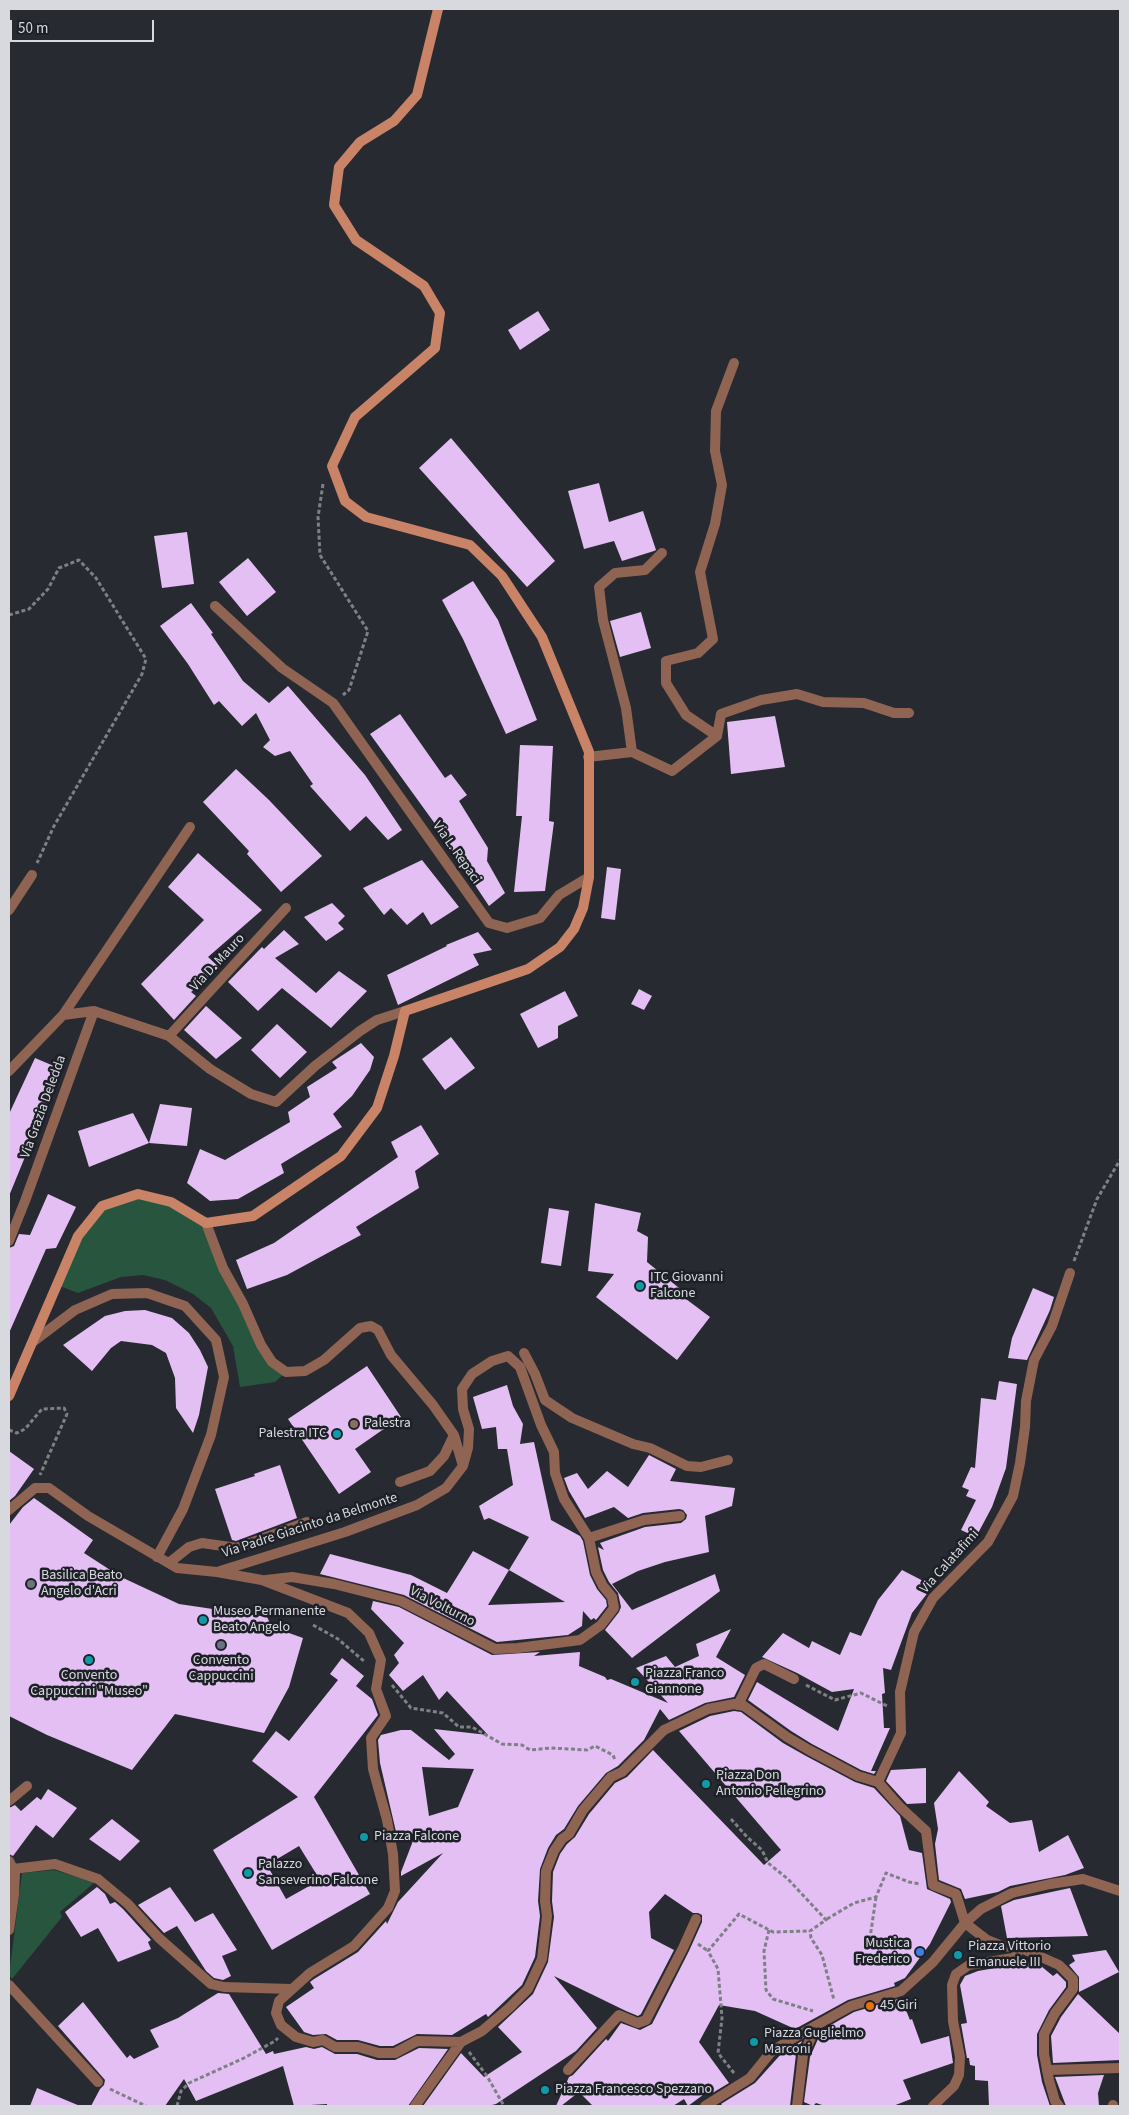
<!DOCTYPE html>
<html>
<head>
<meta charset="utf-8">
<style>
  body { margin:0 }
  #map { position:relative; width:1129px; height:2115px; overflow:hidden; background:#272a31; font-family:"Source Sans 3",sans-serif }
  canvas { display:block }
  .frame { position:absolute; inset:0; border:10px solid #d7d9de; pointer-events:none }
  .scale { position:absolute; left:10px; top:20px; width:144px; height:22px; box-sizing:border-box; border:2px solid #d7d9de; border-top:0; padding-left:6px; font-size:15px; line-height:18px; white-space:nowrap; color:#d7d9de; -webkit-text-stroke:4px #1d2127; paint-order:stroke }
</style>
</head>
<body>
<div id="map">
<canvas width="1129" height="2115"></canvas>
<div class="frame"></div>
<div class="scale">50 m</div>
</div>
<script>
const ctx = document.querySelector('canvas').getContext('2d');
ctx.lineJoin = 'round';
function fill(path, color) { ctx.fillStyle = color; ctx.fill(path, 'evenodd'); }
const toPath = rows => new Path2D(rows.map(r => 'M' + r).join(''));
function trace(path, color, width, dash) { ctx.strokeStyle = color; ctx.lineWidth = width; ctx.lineCap = dash ? 'butt' : 'round'; ctx.setLineDash(dash || []); ctx.stroke(path); }
function write(font, color, halo, rows, align = 'center') {
  ctx.font = font + ' "Source Sans 3",sans-serif'; ctx.lineWidth = 5; ctx.setLineDash([]); ctx.textBaseline = 'middle'; ctx.strokeStyle = halo; ctx.fillStyle = color; for (const [text, x, y, turn = 0] of rows) {
    ctx.save(); ctx.translate(x, y); ctx.rotate((+turn || 0) * Math.PI / 180); ctx.textAlign = isNaN(turn) ? turn : align; if (halo) ctx.strokeText(text, 0, 0); ctx.fillText(text, 0, 0); ctx.restore();
  }
}
const green = toPath([
  [138,1194,171,1202,206,1223,261,1345,286,1372,275,1382,240,1387,233,1346,211,1308,193,1294,165,1280,143,1275,121,1277,78,1293,57,1285,78,1236,102,1206],
  [54,1870,95,1882,60,1912,62,1917,12,1979,9,1975,22,1873]
]);
const building = toPath([
  [538,311,550,330,520,350,508,330],
  [451,438,555,561,527,587,419,468],
  [599,483,609,522,643,511,656,550,654,551,622,561,614,541,584,549,568,491],
  [187,532,194,584,162,588,154,536],
  [248,558,276,592,247,616,219,582],
  [473,581,498,620,537,720,506,734,463,639,442,600],
  [191,603,213,633,211,634,243,681,269,703,288,686,365,775,402,830,388,840,366,816,350,831,310,786,313,784,290,751,275,756,263,747,270,740,256,713,242,726,219,701,214,705,188,664,160,626],
  [641,612,651,648,620,657,610,621],
  [400,714,445,778,451,774,467,795,459,801,488,848,487,861,505,893,489,906,445,840,446,839,370,734],
  [775,716,785,767,731,774,727,722],
  [520,745,553,746,549,821,554,822,545,891,514,892,522,816,516,816],
  [236,769,269,800,322,856,281,892,247,854,249,851,203,802],
  [198,853,262,910,208,957,219,967,191,992,196,996,174,1020,141,984,204,920,168,887],
  [422,860,459,907,431,925,423,912,407,925,391,908,384,915,363,888],
  [607,867,621,869,615,920,601,918],
  [332,903,345,916,338,923,344,929,326,941,304,917],
  [284,930,299,944,275,958,316,993,339,971,367,991,331,1028,282,988,258,1011,228,982,262,947,264,949],
  [478,932,492,950,473,954,479,965,398,1005,387,975,447,946,446,945],
  [639,989,652,996,644,1010,631,1004],
  [565,991,578,1016,558,1026,558,1038,538,1048,520,1014],
  [206,1006,242,1038,216,1059,184,1030],
  [277,1024,307,1052,280,1078,251,1050],
  [451,1037,475,1068,445,1090,422,1059],
  [361,1043,374,1057,370,1070,352,1096,333,1114,342,1127,281,1164,284,1173,238,1199,210,1201,187,1183,200,1149,225,1160,290,1122,288,1112,310,1097,307,1087,337,1068,332,1062],
  [35,1058,61,1069,9,1196,9,1114],
  [160,1104,192,1108,187,1146,149,1143],
  [133,1113,149,1143,89,1167,78,1131],
  [421,1125,439,1154,415,1171,419,1188,356,1227,361,1235,287,1275,247,1289,236,1260,274,1243,398,1157,391,1142],
  [48,1194,76,1207,56,1248,46,1249,9,1333,9,1248,14,1246,19,1234,30,1235],
  [595,1203,641,1213,637,1231,648,1237,647,1262,684,1292,682,1296,710,1317,677,1360,596,1297,614,1274,588,1271],
  [549,1208,569,1211,561,1266,541,1263],
  [1033,1288,1054,1297,1050,1310,1027,1360,1008,1358,1012,1338],
  [145,1310,172,1318,189,1333,200,1350,208,1367,199,1415,193,1433,176,1408,175,1378,166,1353,152,1345,121,1341,111,1348,92,1371,63,1345,105,1316,125,1311],
  [367,1366,401,1417,355,1449,371,1472,339,1494,288,1419],
  [999,1381,1017,1384,1006,1468,992,1507,976,1537,961,1530,976,1500,966,1496,969,1490,962,1487,971,1467,975,1468,981,1398,996,1400],
  [507,1385,513,1406,523,1424,520,1444,534,1442,551,1520,580,1536,583,1541,590,1575,597,1589,606,1600,607,1606,596,1620,594,1618,591,1620,583,1611,582,1626,568,1635,497,1642,404,1595,320,1574,330,1554,411,1575,447,1593,473,1551,509,1570,529,1537,489,1518,484,1520,479,1506,513,1485,507,1449,498,1449,496,1427,482,1429,473,1397],
  [509,1570,565,1602,488,1605],
  [9,1451,34,1469,15,1496,9,1501],
  [649,1455,676,1469,670,1481,735,1488,732,1506,705,1516,709,1552,665,1562,638,1571,612,1584,632,1610,715,1574,720,1591,632,1658,605,1630,619,1612,621,1607,618,1593,609,1582,603,1570,598,1547,604,1550,600,1543,645,1527,681,1523,686,1519,687,1515,683,1510,679,1509,643,1513,628,1518,614,1507,585,1518,569,1491,564,1478,577,1473,588,1489,607,1471,628,1487],
  [280,1465,297,1518,236,1541,232,1540,215,1489,255,1476,254,1474],
  [34,1498,93,1540,84,1553,121,1577,179,1604,267,1617,272,1627,303,1638,289,1687,264,1733,175,1714,132,1770,47,1735,9,1716,9,1525,23,1507],
  [902,1570,933,1586,912,1613,891,1670,883,1668,885,1693,882,1694,884,1728,890,1728,871,1771,876,1771,874,1774,861,1770,812,1744,791,1731,748,1700,757,1682,838,1731,854,1689,832,1692,797,1673,762,1657,783,1633,809,1648,812,1641,840,1655,850,1632,861,1636,878,1600],
  [373,1601,399,1607,492,1655,540,1652,534,1656,580,1652,579,1666,605,1677,607,1680,611,1679,668,1703,636,1668,666,1656,675,1667,699,1656,696,1644,731,1629,716,1657,745,1675,734,1697,705,1703,669,1720,660,1709,644,1740,618,1766,606,1773,578,1806,564,1829,556,1835,548,1848,540,1869,538,1901,540,1916,535,1957,522,1985,488,2017,486,2014,452,2035,417,2034,393,2046,380,2046,358,2040,337,2040,326,2034,313,2035,304,2032,286,2007,314,1988,310,1982,314,1979,358,1952,386,1921,387,1924,398,1902,443,1853,401,1876,401,1872,416,1833,397,1836,380,1763,378,1740,381,1735,401,1730,411,1730,449,1760,455,1754,434,1729,488,1735,447,1691,439,1700,423,1675,403,1691,389,1675,399,1663,394,1655,404,1643,371,1609],
  [422,1767,474,1769,458,1807,429,1816],
  [342,1658,364,1676,356,1686,372,1699,378,1715,314,1797,370,1894,272,1950,213,1850,298,1797,252,1761,276,1731,289,1741,338,1680,330,1674],
  [299,1846,320,1880,286,1899,267,1865],
  [734,1711,741,1712,783,1743,806,1756,855,1782,874,1788,900,1816,909,1850,922,1853,927,1889,950,1899,951,1902,930,1944,905,1978,894,1983,895,1986,848,2000,795,2029,755,2011,719,2005,699,2042,729,2083,709,2095,707,2092,688,2106,684,2099,673,2106,593,2106,579,2092,561,2106,556,2106,569,2077,573,2075,606,2039,608,2041,621,2023,640,2030,652,2024,689,1951,702,1922,702,1915,698,1913,693,1913,665,1894,649,1912,651,1938,674,1950,641,2014,638,2016,626,2011,554,1976,597,2028,576,2051,496,2104,488,2106,423,2106,461,2053,484,2077,522,2052,498,2027,533,1994,548,1962,554,1917,552,1901,553,1872,560,1854,567,1844,575,1837,589,1814,615,1783,627,1777,653,1750,764,1865,781,1850,679,1731,710,1716],
  [926,1768,926,1803,907,1804,886,1781,891,1770],
  [959,1771,989,1802,986,1806,1010,1823,1032,1820,1039,1852,1068,1835,1084,1868,1065,1875,1010,1886,998,1892,965,1899,961,1889,939,1880,935,1844,938,1829,934,1803],
  [48,1789,77,1808,53,1838,36,1825,13,1856,9,1854,9,1808,15,1805,21,1811,37,1797,41,1800],
  [112,1819,140,1841,120,1861,89,1839],
  [97,1887,105,1894,110,1904,115,1902,123,1909,151,1940,148,1942,151,1949,118,1962,98,1928,81,1937,65,1912],
  [170,1887,195,1922,213,1913,237,1950,222,1956,231,1976,223,1980,214,1978,206,1971,177,1926,164,1933,138,1905],
  [1070,1888,1088,1936,1007,1938,1001,1906,1014,1900],
  [1106,1950,1119,1972,1079,1992,1079,1977,1069,1965,1075,1961,1072,1955],
  [1029,1962,1041,1966,1053,1976,1057,1973,1066,1982,1066,1987,1049,2010,1037,2034,1037,2055,1042,2082,1050,2106,989,2106,988,2081,975,2080,975,2066,970,2065,969,2058,967,2058,961,2024,967,2023,960,1985,965,1976,978,1971],
  [218,1993,229,1994,266,2054,273,2051,274,2054,306,2047,314,2049,322,2047,335,2054,357,2054,377,2060,395,2060,419,2048,448,2049,408,2106,327,2106,327,2104,294,2106,283,2066,196,2101,184,2079,165,2106,91,2106,100,2089,104,2085,105,2080,58,2026,83,2002,127,2058,130,2055,134,2059,159,2047,150,2030,178,2018],
  [1078,1994,1120,2034,1120,2060,1053,2063,1051,2036,1061,2017],
  [901,1998,910,2020,912,2019,921,2044,949,2036,953,2063,903,2080,911,2099,893,2106,825,2106,816,2103,813,2106,804,2102,810,2057,822,2030,854,2012],
  [802,2041,796,2054,790,2106,723,2106,721,2104,755,2083,782,2053],
  [1104,2075,1098,2093,1099,2106,1066,2106,1055,2077],
  [37,2088,80,2106,30,2106]
]);
const path = toPath([
  [323,484,318,517,320,555,368,631,349,690,343,695],
  [9,615,29,609,48,589,59,568,79,560,96,578,146,659,142,674,54,826,37,863],
  [1074,1261,1097,1199,1120,1160],
  [9,1430,17,1433,25,1429,42,1409,64,1408,67,1414,40,1475],
  [313,1625,338,1639,365,1662],
  [392,1685,411,1708,443,1713,459,1727,472,1727,502,1744,522,1745,530,1750,551,1748,587,1750,595,1746,613,1755,615,1760],
  [806,1685,835,1700,861,1693,887,1706],
  [731,1819,747,1837,762,1850,768,1863,788,1879,826,1920,810,1931,811,1938,822,1955,834,2000],
  [876,1897,870,1938,885,1958],
  [827,1919,854,1903,876,1897,886,1873,909,1882,920,1884],
  [769,1930,764,1951,766,1990,773,1999,813,2011],
  [698,1944,708,1951],
  [469,2052,487,2076,504,2106],
  [734,2073,718,2053,722,2018,718,1969,708,1951,739,1914,773,1932,810,1931],
  [110,2089,146,2106],
  [177,2106,181,2091,189,2083,244,2058,275,2041,278,2038]
]);
const lane = toPath([
  [215,606,282,668,333,703,489,923,507,928,540,918,559,895,589,877],
  [717,736,686,715,666,683,666,661,698,653,713,639,700,572,715,524,722,485,715,451,716,411,734,363],
  [632,752,626,708,603,620,599,587,615,573,645,570,662,553],
  [588,757,632,752,672,771,717,736,721,714,761,700,797,694,823,702,864,703,894,713,909,713],
  [9,910,32,875],
  [63,1015,190,827],
  [169,1036,286,908],
  [9,1071,63,1015,94,1011,169,1036,210,1069,251,1094,276,1102,315,1066,360,1031,377,1020,405,1011],
  [206,1223,223,1268,243,1304,261,1345,272,1362,286,1372,305,1371,324,1360,360,1328,371,1326,378,1330,391,1355,433,1405,454,1435,463,1466,446,1488,417,1505,345,1532,220,1571],
  [9,1241,25,1201,94,1011],
  [34,1341,75,1310,112,1294,147,1293,185,1306,216,1340,224,1377,211,1435,183,1509,157,1557],
  [524,1353,535,1374,545,1400,572,1418,633,1444,650,1448,687,1466,701,1467,728,1460],
  [400,1482,430,1471,444,1456,454,1435],
  [9,1510,35,1488,49,1488,88,1516,177,1568,217,1572,262,1580,348,1613,369,1633,381,1660,376,1689,386,1716,371,1738,373,1769,387,1820,393,1854,395,1891,388,1908,354,1946,310,1973,279,2001,276,2013,281,2025,296,2037,313,2042,323,2040,335,2047,358,2047,379,2053,395,2053,417,2041,461,2042,482,2031,509,2008,528,1989,542,1959,547,1916,545,1901,546,1871,554,1851,562,1839,569,1834,583,1810,611,1777,622,1772,664,1730],
  [589,1538,644,1520,680,1516],
  [169,1563,189,1547,202,1543,237,1548,307,1522],
  [266,1580,292,1577,334,1584,401,1601,495,1649,518,1648,580,1640,601,1625,614,1608,612,1597,603,1586,596,1572,589,1538,564,1499,555,1473,554,1452,541,1425,520,1367,508,1356,492,1361,472,1374,462,1389,463,1409,469,1429,468,1448,463,1466],
  [738,1705,756,1668,764,1664,794,1679],
  [9,1801,27,1786],
  [9,1861,15,1873,14,1895,9,1930],
  [13,1869,55,1864,98,1879,128,1904,159,1938,211,1984,224,1987,291,1989],
  [9,1985,98,2082],
  [568,2070,619,2015,638,2023,646,2020,683,1948,696,1919],
  [1047,2070,1120,2068],
  [1113,2105,1113,2106],
  [415,2106,461,2042]
]);
const street = toPath([
  [664,1730,708,1709,734,1704,744,1706,787,1737,809,1750,858,1776,878,1782,900,1807,926,1831,933,1885,956,1894,965,1923,987,1940,1002,1946,1021,1948,1059,1965,1073,1979,1073,1989,1055,2013,1044,2034,1044,2054,1049,2080,1055,2101,1059,2106],
  [878,1782,901,1733,900,1692,914,1632,933,1598,988,1542,1013,1496,1020,1463,1025,1427,1026,1401,1034,1360,1052,1326,1070,1273],
  [705,2106,750,2078,771,2052,790,2040,851,2006,901,1991,933,1962,965,1923,981,1909,1012,1893,1050,1884,1083,1879,1120,1891],
  [797,2106,803,2055,816,2027],
  [933,2106,954,2086,959,2075,960,2057,953,2021,952,1985,956,1974,969,1965,1013,1958,1021,1948]
]);
const secondary = toPath([
  [9,1396,78,1236,102,1206,138,1194,171,1202,206,1223,253,1216,341,1156,377,1108,394,1056,405,1011,528,969,560,947,574,929,583,908,589,877,589,752,542,637,502,576,470,545,366,517,345,501,332,466,355,417,435,348,440,313,424,286,356,240,334,205,339,167,360,142,394,121,417,95,438,9]
]);
const markers = [
  [640,1286,5,"#0f9aa8"],
  [354,1424,5,"#8d6e63"],
  [337,1434,5,"#0f9aa8"],
  [31,1584,5,"#6b7280"],
  [203,1620,5,"#0f9aa8"],
  [221,1645,5,"#6b7280"],
  [89,1660,5,"#0f9aa8"],
  [635,1682,5,"#0f9aa8"],
  [706,1784,5,"#0f9aa8"],
  [364,1837,5,"#0f9aa8"],
  [248,1873,5,"#0f9aa8"],
  [920,1952,5,"#3f7fe0"],
  [958,1955,5,"#0f9aa8"],
  [870,2006,5,"#e8710a"],
  [754,2042,5,"#0f9aa8"],
  [545,2090,5,"#0f9aa8"]
];
const streetNames = [
  ["Via L. Repaci",456,853,55],
  ["Via D. Mauro",218,963,-47],
  ["Via Grazia Deledda",44,1107,-70],
  ["Via Padre Giacinto da Belmonte",310,1526,-18],
  ["Via Calatafimi",950,1562,-48],
  ["Via Volturno",442,1607,27]
];
const poiNames = [
  ["ITC Giovanni",650,1278],
  ["Falcone",650,1294],
  ["Palestra",364,1424],
  ["Palestra ITC",327,1434,"right"],
  ["Basilica Beato",41,1576],
  ["Angelo d'Acri",41,1592],
  ["Museo Permanente",213,1612],
  ["Beato Angelo",213,1628],
  ["Convento",221,1661,"center"],
  ["Cappuccini",221,1677,"center"],
  ["Piazza Franco",645,1674],
  ["Giannone",645,1690],
  ["Convento",89,1676,"center"],
  ["Cappuccini \"Museo\"",89,1692,"center"],
  ["Piazza Don",716,1776],
  ["Antonio Pellegrino",716,1792],
  ["Piazza Falcone",374,1837],
  ["Palazzo",258,1865],
  ["Sanseverino Falcone",258,1881],
  ["Mustica",910,1944,"right"],
  ["Frederico",910,1960,"right"],
  ["Piazza Vittorio",968,1947],
  ["Emanuele III",968,1963],
  ["45 Giri",880,2006],
  ["Piazza Guglielmo",764,2034],
  ["Marconi",764,2050],
  ["Piazza Francesco Spezzano",555,2090]
];
fill(green, '#27553e');
fill(building, '#e3bff3');
trace(path, '#7e8086', 3, [4, 2.5]);
trace(lane, '#8f6452', 10);
trace(street, '#8f6452', 10);
trace(secondary, '#c98366', 10);
for (const [x, y, r, color] of markers) { const dot = new Path2D(); dot.arc(x, y, r, 0, 2 * Math.PI); ctx.fillStyle = color; ctx.fill(dot); trace(dot, '#1d2127', 2); }
write('14px', '#d7d9de', '#1d2127', streetNames);
write('14px', '#d7d9de', '#1d2127', poiNames, 'left');
</script>
</body>
</html>
